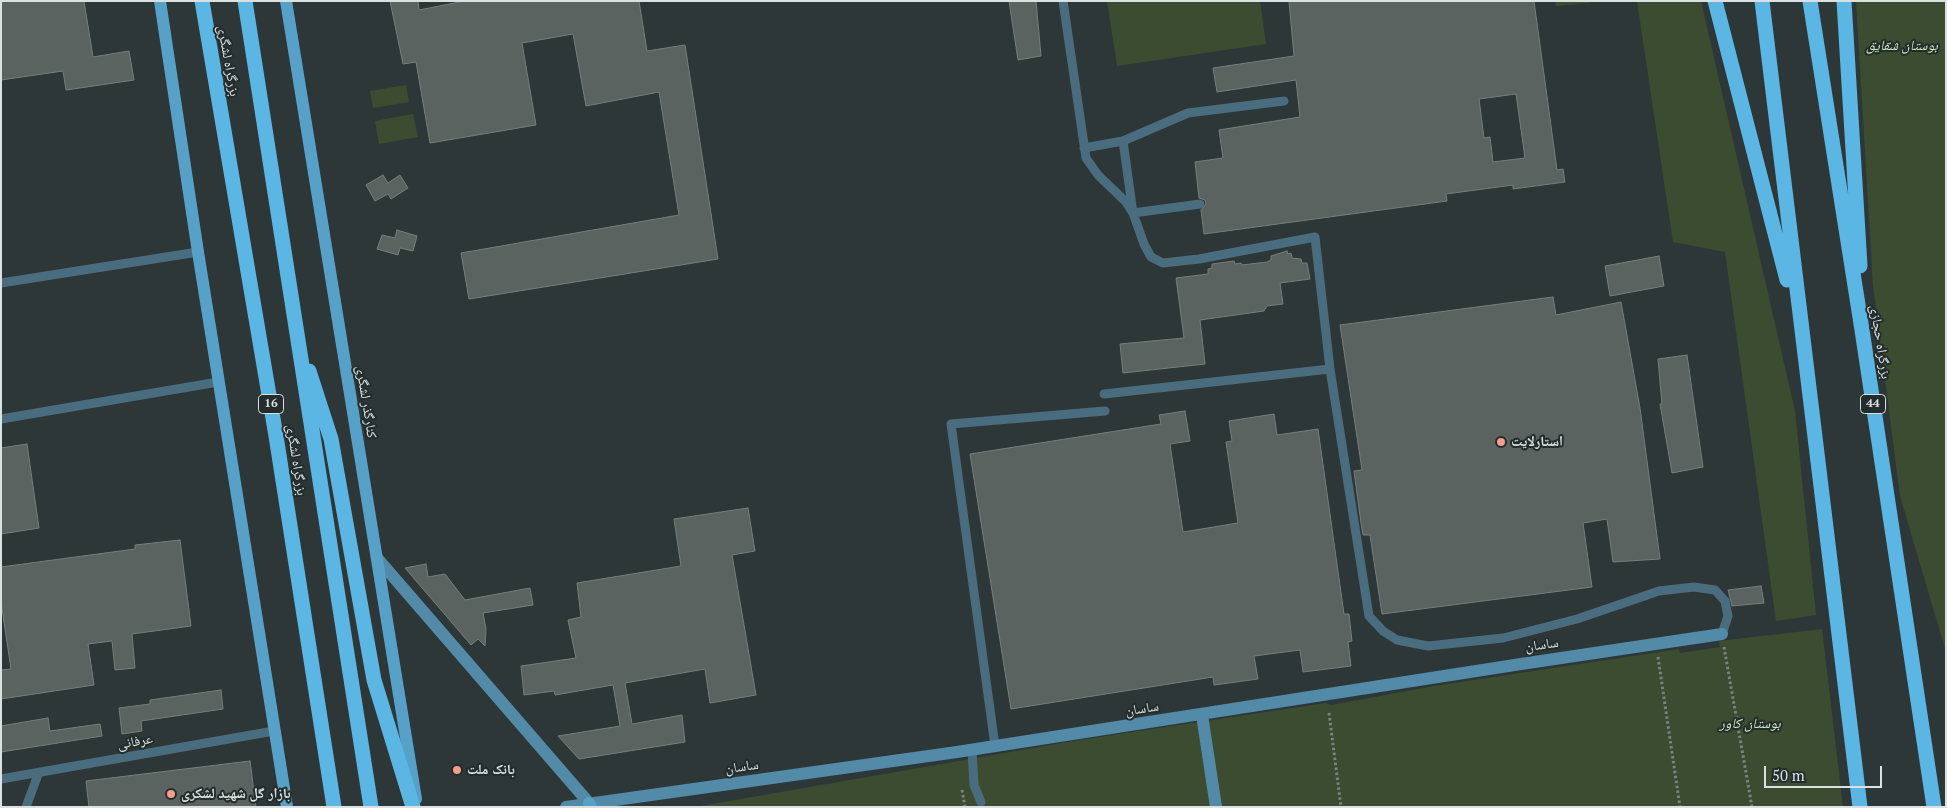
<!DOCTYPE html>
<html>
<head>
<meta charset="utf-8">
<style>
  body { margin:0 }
  #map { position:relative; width:1947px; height:808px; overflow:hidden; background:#2d3738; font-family:"PT Serif",serif }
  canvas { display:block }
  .frame { position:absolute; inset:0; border:2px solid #dbe1e1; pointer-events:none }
  .scale { position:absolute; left:1764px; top:766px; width:118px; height:22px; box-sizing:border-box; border:2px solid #dbe1e1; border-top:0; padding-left:6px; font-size:15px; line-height:18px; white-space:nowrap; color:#dbe1e1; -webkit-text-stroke:4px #232d2d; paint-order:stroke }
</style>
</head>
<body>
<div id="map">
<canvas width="1947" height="808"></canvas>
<div class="frame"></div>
<div class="scale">50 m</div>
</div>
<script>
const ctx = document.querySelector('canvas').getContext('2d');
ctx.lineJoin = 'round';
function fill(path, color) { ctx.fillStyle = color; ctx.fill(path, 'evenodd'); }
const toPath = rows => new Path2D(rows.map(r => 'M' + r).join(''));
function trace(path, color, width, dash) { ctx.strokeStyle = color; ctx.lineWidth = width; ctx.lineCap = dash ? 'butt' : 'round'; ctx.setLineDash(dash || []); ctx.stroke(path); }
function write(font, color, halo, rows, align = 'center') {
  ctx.font = font + ' "PT Serif","Noto Naskh Arabic",serif'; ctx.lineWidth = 4; ctx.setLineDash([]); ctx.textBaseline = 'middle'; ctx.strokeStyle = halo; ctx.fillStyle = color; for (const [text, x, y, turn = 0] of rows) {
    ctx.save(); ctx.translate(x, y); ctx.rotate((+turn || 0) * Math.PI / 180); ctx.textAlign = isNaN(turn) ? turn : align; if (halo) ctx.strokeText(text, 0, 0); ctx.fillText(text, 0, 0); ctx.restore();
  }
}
const green = toPath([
  [1107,1,1260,1,1266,44,1117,66],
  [1555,1,1589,1,1589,3,1556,6],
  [1637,1,1701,1,1795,411,1816,615,1776,621,1725,252,1673,242],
  [1856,1,1946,1,1946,652,1900,496,1873,286],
  [406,85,409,102,373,108,370,91],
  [413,114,418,137,379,144,375,121],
  [1822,629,1843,807,695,807,1079,740,1326,703,1331,705,1434,686,1679,649,1680,653,1720,647,1719,641]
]);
const building = toPath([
  [1,1,84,1,93,57,129,51,134,80,66,90,63,71,1,80,1,1],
  [390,1,418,1,419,10,465,1,639,1,647,51,685,45,718,259,469,299,461,253,679,215,659,92,586,106,573,34,522,43,536,125,430,143,416,62,403,64,390,1],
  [1009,1,1036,1,1041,56,1018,60,1009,1],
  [1289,1,1534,1,1557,170,1563,169,1565,182,1513,189,1513,185,1446,194,1447,201,1204,234,1201,210,1206,204,1205,200,1199,198,1195,162,1223,158,1219,130,1300,117,1296,80,1217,92,1213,68,1294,56,1289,1],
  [1516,94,1525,158,1493,162,1490,137,1484,138,1479,99,1516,94],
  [383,175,388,183,400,175,408,188,391,199,388,194,375,201,366,185,383,175],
  [397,230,417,236,413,251,400,248,398,255,377,249,382,235,395,238,397,230],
  [1287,251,1288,254,1291,253,1292,258,1301,259,1302,263,1307,263,1310,279,1280,283,1283,304,1267,306,1264,311,1200,320,1205,364,1123,373,1120,344,1184,338,1176,278,1208,274,1208,269,1212,268,1212,264,1234,261,1235,264,1241,263,1242,265,1267,262,1271,260,1271,256,1287,251],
  [1659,256,1664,286,1610,296,1605,266,1659,256],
  [1553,297,1556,315,1621,302,1640,408,1660,559,1613,562,1607,519,1583,523,1592,587,1382,614,1370,535,1363,535,1361,523,1354,471,1362,470,1340,325,1553,297],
  [1687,355,1703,467,1672,473,1660,404,1662,404,1658,359,1687,355],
  [1185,411,1190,441,1170,444,1183,532,1238,523,1226,442,1232,441,1229,421,1274,414,1277,435,1318,429,1344,614,1349,614,1352,641,1348,642,1351,666,1303,672,1300,650,1254,656,1258,679,1214,685,1213,677,1011,709,970,454,1161,424,1159,415,1185,411],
  [27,444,39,528,1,534,1,448,27,444],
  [748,508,755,551,732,555,756,695,710,703,705,669,625,683,632,724,682,715,685,742,579,759,558,736,620,726,613,685,555,695,554,691,524,695,521,666,576,658,568,620,581,617,577,583,681,566,674,519,748,508],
  [180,540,191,626,132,634,135,668,115,670,112,641,88,644,94,685,1,699,1,670,11,669,1,602,1,567,135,549,135,545,180,540],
  [426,564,428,577,445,574,465,600,530,588,533,605,483,613,486,629,485,646,478,639,471,645,405,568,426,564],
  [1761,586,1764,603,1732,606,1728,590,1761,586],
  [221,690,223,709,141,721,142,731,122,734,119,708,150,704,150,700,221,690],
  [48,718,50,731,100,724,102,736,1,752,1,726,48,718],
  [250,761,256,807,89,807,86,781,250,761]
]);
const path = toPath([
  [1724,647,1752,807],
  [1658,657,1680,807],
  [1329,713,1341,807],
  [962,790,965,807]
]);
const lane = toPath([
  [1063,1,1086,158,1098,175,1126,202,1133,213,1200,204],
  [1123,141,1133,213,1144,244,1151,257,1163,263,1199,259,1315,237,1330,369,1369,616,1383,631,1397,640,1428,646,1503,638,1577,619,1659,591,1694,587,1715,590,1725,601,1728,616,1722,634],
  [1084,148,1123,141,1188,113,1284,101],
  [1,283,198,252],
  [1104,394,1330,369],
  [1,419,218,382],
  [995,746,951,424,1105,411],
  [972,750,974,785,981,802],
  [1,779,274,731],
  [26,807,39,772]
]);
const secondary = toPath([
  [377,558,589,803],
  [1202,715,1216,807],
  [566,807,957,752,1521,664,1722,634]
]);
const primary = toPath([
  [160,1,198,252,287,807],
  [286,1,416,799],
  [589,803,591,807]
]);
const highway = toPath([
  [202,1,276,436,334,807],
  [245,1,371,807],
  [1715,1,1787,280],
  [1762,1,1860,807],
  [1810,1,1862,330,1934,807],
  [1844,1,1860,266],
  [309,371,331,439,374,680,413,807]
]);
const markers = [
  [1501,442,5,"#f49e89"],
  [457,770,5,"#f49e89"],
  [171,794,5,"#f49e89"]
];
const shields = [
  [271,404,25],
  [1873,404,25]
];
const shieldNames = [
  ["16",271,404],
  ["44",1873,404]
];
const parkNames = [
  ["بوستان شقایق",1902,46],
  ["بوستان کاور",1750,724]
];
const streetNames = [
  ["بزرگراه لشگری",228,61,80],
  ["بزرگراه حجازی",1880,342,81],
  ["کنارگذر لشگری",366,402,81],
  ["بزرگراه لشگری",296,460,81],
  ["ساسان",1542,645,-8],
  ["ساسان",1142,709,-9],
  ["عرفانی",135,742,-10],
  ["ساسان",742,767,-8]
];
const poiNames = [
  ["استارلایت",1511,442],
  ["بانک ملت",467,770],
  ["بازار گل شهید لشکری",181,794]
];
fill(green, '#3c4c31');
fill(building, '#5a635f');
trace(building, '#757f7b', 1);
trace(path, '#7a8283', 3, [2.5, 2.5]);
trace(lane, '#4a6c7f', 9);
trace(secondary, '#528aa8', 12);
trace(primary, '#57a1c8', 12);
trace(highway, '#5bb6e4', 15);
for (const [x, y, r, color] of markers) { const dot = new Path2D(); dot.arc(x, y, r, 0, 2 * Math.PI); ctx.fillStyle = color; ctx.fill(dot); trace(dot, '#232d2d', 2); }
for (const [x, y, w] of shields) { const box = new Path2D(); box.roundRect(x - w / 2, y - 9.5, w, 19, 4); ctx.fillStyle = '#232d2d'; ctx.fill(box); trace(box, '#dbe1e1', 1); }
write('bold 12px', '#dbe1e1', null, shieldNames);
write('italic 14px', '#cff1bb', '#232d2d', parkNames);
write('14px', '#dbe1e1', '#232d2d', streetNames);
write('bold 14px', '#dbe1e1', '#232d2d', poiNames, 'left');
</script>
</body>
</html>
